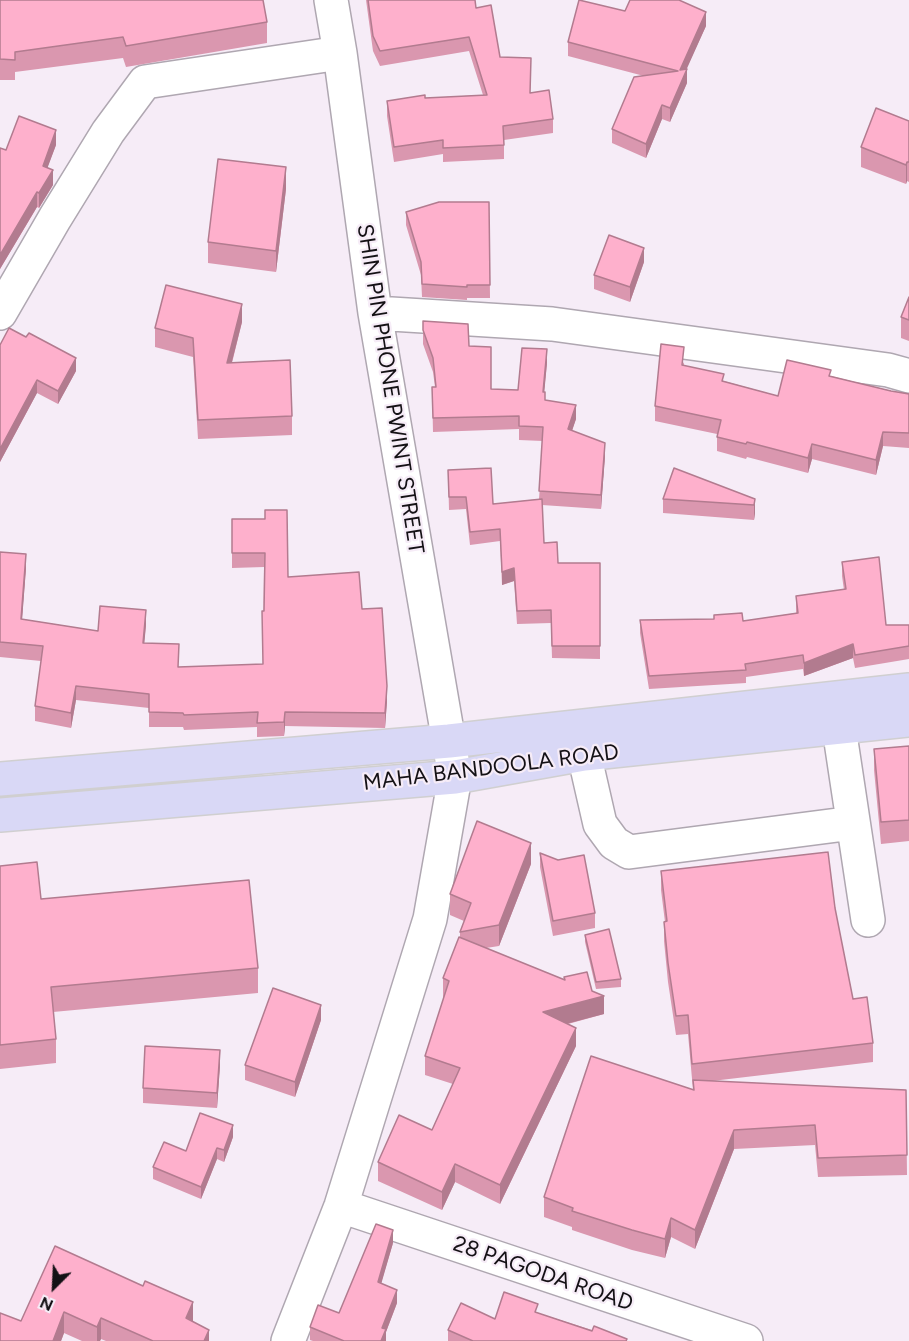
<!DOCTYPE html>
<html>
<head>
<meta charset="utf-8">
<style>
  body { margin:0 }
  #map { position:relative; width:909px; height:1341px; overflow:hidden; background:#f6ecf7; font-family:Figtree,sans-serif }
  canvas { display:block }
  .north { position:absolute; left:24px; top:1257px; width:60px; height:60px; -webkit-text-stroke:4px #f6ecf7; paint-order:stroke; rotate:204deg; font-size:16px; font-weight:700; line-height:24px; text-align:center; color:#141115 }
  .north::after { content:''; display:block; margin:auto; width:21px; height:27px; background:#141115; clip-path:polygon(50% 0,100% 100%,50% 72%,0 100%) }
</style>
</head>
<body>
<div id="map">
<canvas width="909" height="1341"></canvas>
<div class="north">N</div>
</div>
<script>
const ctx = document.querySelector('canvas').getContext('2d');
ctx.lineJoin = 'round';
const toPath = rows => new Path2D(rows.map(r => 'M' + r).join(''));
function trace(path, color, width, dash) { ctx.strokeStyle = color; ctx.lineWidth = width; ctx.lineCap = dash ? 'butt' : 'round'; ctx.setLineDash(dash || []); ctx.stroke(path); }
function fill(path, color) { ctx.fillStyle = color; ctx.fill(path, 'evenodd'); }
function write(font, color, halo, rows, align = 'center') {
  ctx.font = font + ' Figtree,sans-serif'; ctx.lineWidth = 4.5; ctx.setLineDash([]); ctx.textBaseline = 'middle'; ctx.strokeStyle = halo; ctx.fillStyle = color; for (const [text, x, y, turn = 0] of rows) {
    ctx.save(); ctx.translate(x, y); ctx.rotate((+turn || 0) * Math.PI / 180); ctx.textAlign = isNaN(turn) ? turn : align; if (halo) ctx.strokeText(text, 0, 0); ctx.fillText(text, 0, 0); ctx.restore();
  }
}
const minor = toPath([
  [0,313,55,218,108,132,145,82,340,53],
  [375,313,552,324,888,370,909,376],
  [839,728,868,920],
  [584,754,600,824,614,843,629,852,853,823],
  [341,1206,746,1341],
  [288,1341,341,1206,430,919,455,777,375,313,340,53,331,0]
]);
const major = toPath([
  [0,779,449,741,909,690],
  [0,815,455,777,584,754,909,720]
]);
const wall = toPath([
  [0,0,267,22,267,43,126,67,123,58,15,72,15,80,0,80],
  [366,0,475,0,476,8,500,57,531,72,530,93,553,119,553,133,504,140,504,159,443,162,443,154,394,162,387,116,387,101,425,98,483,95,469,51,380,66,373,51],
  [625,11,706,26,686,69,687,83,670,122,662,119,646,158,612,143,612,129,644,76,568,56,568,42],
  [909,121,909,182,907,181,906,184,861,167,861,147],
  [56,145,47,168,53,185,39,208,37,207,0,269,0,148,6,150],
  [286,189,276,272,208,263,208,242],
  [489,202,490,298,467,298,467,300,422,297,421,275,406,225,406,212],
  [644,262,630,302,594,289,594,275],
  [909,297,909,341,901,338,901,317],
  [423,321,469,346,491,389,518,390,547,363,544,392,545,400,576,419,572,430,605,456,601,509,542,505,544,543,558,563,600,563,600,659,552,658,551,623,517,624,514,581,502,585,500,541,470,545,466,509,449,510,448,470,493,504,539,499,543,441,519,440,519,429,433,432,432,387,435,387,433,372,423,344],
  [242,322,232,363,292,416,292,435,198,439,193,357,155,347,155,328],
  [0,345,76,371,58,404,37,393,0,462],
  [684,362,684,366,724,381,778,396,831,376,891,391,909,394,909,448,883,446,876,475,812,459,808,473,747,457,746,459,717,451,717,434,655,421,655,406],
  [663,499,755,499,755,513,754,520,663,513],
  [232,519,288,577,362,609,387,701,385,728,285,726,284,736,257,737,257,727,184,730,183,727,149,727,149,708,76,700,71,728,35,721,35,706,41,661,0,657,0,552,26,568,22,619,98,631,146,625,144,643,179,667,263,664,264,567,232,568],
  [842,562,886,625,909,625,909,659,855,668,853,658,804,676,803,669,746,677,746,683,649,689,640,633,640,620,743,621,796,613,796,596,844,590,842,576],
  [909,746,909,841,881,844,874,770,874,749],
  [540,853,595,913,595,928,553,936,540,867],
  [531,864,499,946,486,948,592,991,604,1014,568,1024,576,1046,500,1204,455,1182,442,1210,378,1181,378,1162,432,1130,453,1084,425,1075,425,1056,444,997,443,997,443,978,460,938,460,932,464,921,450,915,450,894],
  [0,866,41,899,258,968,258,993,53,1012,56,1039,56,1063,0,1069],
  [661,871,835,908,853,999,873,1043,873,1062,712,1081,906,1090,907,1175,818,1177,815,1145,734,1149,695,1249,671,1237,665,1258,632,1250,572,1230,572,1227,544,1217,544,1197,693,1090,688,1034,676,1035,668,982,664,941,664,922,665,922,661,890],
  [585,935,621,979,621,987,596,989,585,942],
  [321,1020,295,1097,245,1080,245,1065],
  [220,1065,217,1108,143,1103,143,1088],
  [233,1137,224,1162,217,1159,201,1199,153,1179,153,1167,186,1151],
  [393,1243,381,1283,397,1303,386,1332,386,1341,313,1341,310,1340,310,1327,339,1313],
  [55,1246,193,1322,209,1341,106,1341,101,1339,100,1341,82,1341,64,1333,61,1341,0,1341,21,1321],
  [538,1313,627,1341,448,1341,448,1330,495,1319]
]);
const shadedWall = toPath([
  [706,12,706,26,680,84,680,70],
  [687,69,687,83,670,122,670,108],
  [662,105,662,119,646,158,646,144],
  [56,130,56,145,43,180,43,166],
  [907,162,907,181,906,184,906,165],
  [286,167,286,189,276,272,276,251],
  [53,170,53,185,39,208,39,193],
  [37,192,37,207,0,269,0,255],
  [644,248,644,262,630,302,630,287],
  [242,304,242,322,227,381,227,363],
  [547,349,547,363,543,406,543,392],
  [76,358,76,371,58,404,58,391],
  [37,380,37,393,0,462,0,449],
  [576,405,576,419,568,443,568,429],
  [883,432,883,446,876,475,876,460],
  [605,443,605,456,601,509,601,495],
  [812,444,812,459,808,473,808,458],
  [755,499,755,513,754,520,754,505],
  [26,554,26,568,21,634,21,619],
  [514,568,514,581,502,585,502,572],
  [146,610,146,625,143,658,143,643],
  [853,644,853,658,804,676,804,663],
  [76,686,76,700,71,728,71,713],
  [387,686,387,701,385,728,385,713],
  [285,712,285,726,284,736,284,722],
  [531,843,531,864,499,946,499,925],
  [604,996,604,1014,543,1030,543,1012],
  [321,1005,321,1020,295,1097,295,1082],
  [576,1028,576,1046,500,1204,500,1185],
  [220,1050,220,1065,217,1108,217,1093],
  [233,1125,233,1137,224,1162,224,1150],
  [734,1130,734,1149,695,1249,695,1230],
  [217,1148,217,1159,201,1199,201,1187],
  [455,1164,455,1182,442,1210,442,1192],
  [671,1218,671,1237,665,1258,665,1239],
  [393,1230,393,1243,378,1295,378,1282],
  [397,1290,397,1303,386,1332,386,1341,381,1341,382,1328],
  [193,1302,193,1323,186,1318],
  [64,1312,64,1333,61,1341,53,1341],
  [101,1318,101,1339,100,1341,97,1341,97,1327],
  [209,1330,209,1341,204,1341]
]);
const building = toPath([
  [0,0,263,0,267,22,126,46,123,37,15,52,15,60,0,59,0,0],
  [368,0,475,0,476,8,491,5,500,57,531,58,530,93,549,90,553,119,503,126,504,145,443,148,443,140,394,147,387,101,425,95,425,98,487,95,469,37,380,51,373,36,368,0],
  [579,0,625,11,630,0,679,0,706,12,680,70,687,69,670,108,662,105,646,144,612,129,634,77,678,71,568,42,579,0],
  [876,108,909,121,909,162,907,162,906,165,861,147,876,108],
  [19,116,56,130,43,166,53,170,39,193,37,192,0,255,0,148,6,150,19,116],
  [218,159,286,167,276,251,208,242,218,159],
  [439,202,489,202,490,285,467,285,467,287,422,284,421,262,406,212,439,202],
  [609,235,644,248,630,287,594,275,609,235],
  [166,285,242,304,227,363,290,360,292,416,198,420,193,338,155,328,166,285],
  [909,297,909,320,901,317,909,297],
  [423,321,468,324,469,346,491,347,491,389,518,390,522,348,547,349,543,392,545,392,545,400,576,405,568,429,605,443,601,495,539,491,543,427,519,426,519,416,433,418,432,387,436,387,433,358,423,330,423,321],
  [9,328,26,337,29,333,76,358,58,391,37,380,0,449,0,345,9,328],
  [661,344,684,347,682,365,724,374,722,381,778,396,787,360,831,370,829,376,891,391,909,394,909,433,883,432,876,460,812,444,808,458,747,442,746,444,717,437,721,420,655,406,661,344],
  [491,468,493,504,542,499,544,543,557,542,558,563,600,563,600,646,552,646,551,610,517,611,514,568,502,572,500,529,470,532,466,497,449,497,448,470,491,468],
  [674,468,755,499,754,505,663,499,674,468],
  [265,510,287,510,288,577,359,572,362,609,382,608,387,686,385,713,285,712,284,722,257,723,258,712,184,715,183,713,149,712,149,694,76,686,71,713,35,706,43,646,0,642,0,552,26,554,21,619,98,631,100,606,146,610,143,643,179,644,178,667,263,664,262,611,264,611,265,553,232,553,232,519,265,519,265,510],
  [879,557,886,625,909,625,909,646,855,655,853,644,804,663,803,655,745,664,746,670,649,676,640,620,714,619,714,615,742,613,743,621,798,613,796,596,846,589,842,562,879,557],
  [909,746,909,820,881,822,874,749,909,746],
  [477,821,531,843,499,925,460,932,471,903,450,894,477,821],
  [828,852,835,908,853,999,867,997,873,1043,692,1064,688,1015,676,1016,668,963,664,922,667,921,661,871,828,852],
  [540,853,558,860,584,855,595,913,553,921,540,853],
  [37,862,41,899,249,880,258,968,51,987,56,1039,0,1045,0,866,37,862],
  [609,929,621,979,596,982,585,935,609,929],
  [459,937,565,980,564,977,587,972,592,991,604,996,543,1012,576,1028,500,1185,455,1164,442,1192,378,1162,399,1115,432,1130,460,1068,425,1056,449,981,443,978,459,937],
  [273,988,321,1005,295,1082,245,1065,273,988],
  [145,1046,220,1050,217,1093,143,1088,145,1046],
  [591,1056,694,1090,693,1080,906,1090,907,1155,818,1158,815,1125,734,1130,695,1230,671,1218,665,1239,632,1230,572,1211,573,1208,544,1197,591,1056],
  [200,1113,233,1125,224,1150,217,1148,201,1187,153,1167,164,1142,186,1151,200,1113],
  [376,1224,393,1230,378,1282,397,1290,382,1328,386,1329,381,1341,344,1341,310,1327,318,1305,339,1313,376,1224],
  [55,1246,143,1286,145,1281,193,1302,186,1318,209,1330,204,1341,153,1341,101,1318,97,1327,64,1312,53,1341,0,1341,0,1313,21,1321,55,1246],
  [504,1292,538,1304,535,1312,592,1331,594,1326,627,1339,626,1341,473,1341,448,1330,461,1303,495,1319,504,1292]
]);
const streetNames = [
  ["SHIN PIN PHONE PWINT STREET",390,389,81],
  ["MAHA BANDOOLA ROAD",491,768,-7],
  ["28 PAGODA ROAD",543,1274,19]
];
trace(minor, '#afa7b1', 36);
trace(major, '#d0cfd0', 36);
trace(minor, '#fff', 33);
trace(major, '#d9d8f6', 33);
fill(wall, '#da97af');
fill(shadedWall, '#b27b8f');
fill(building, '#feb0cc');
trace(building, '#b27b8f', 1.5);
write('22px', '#141115', '#f6ecf7', streetNames);
</script>
</body>
</html>
